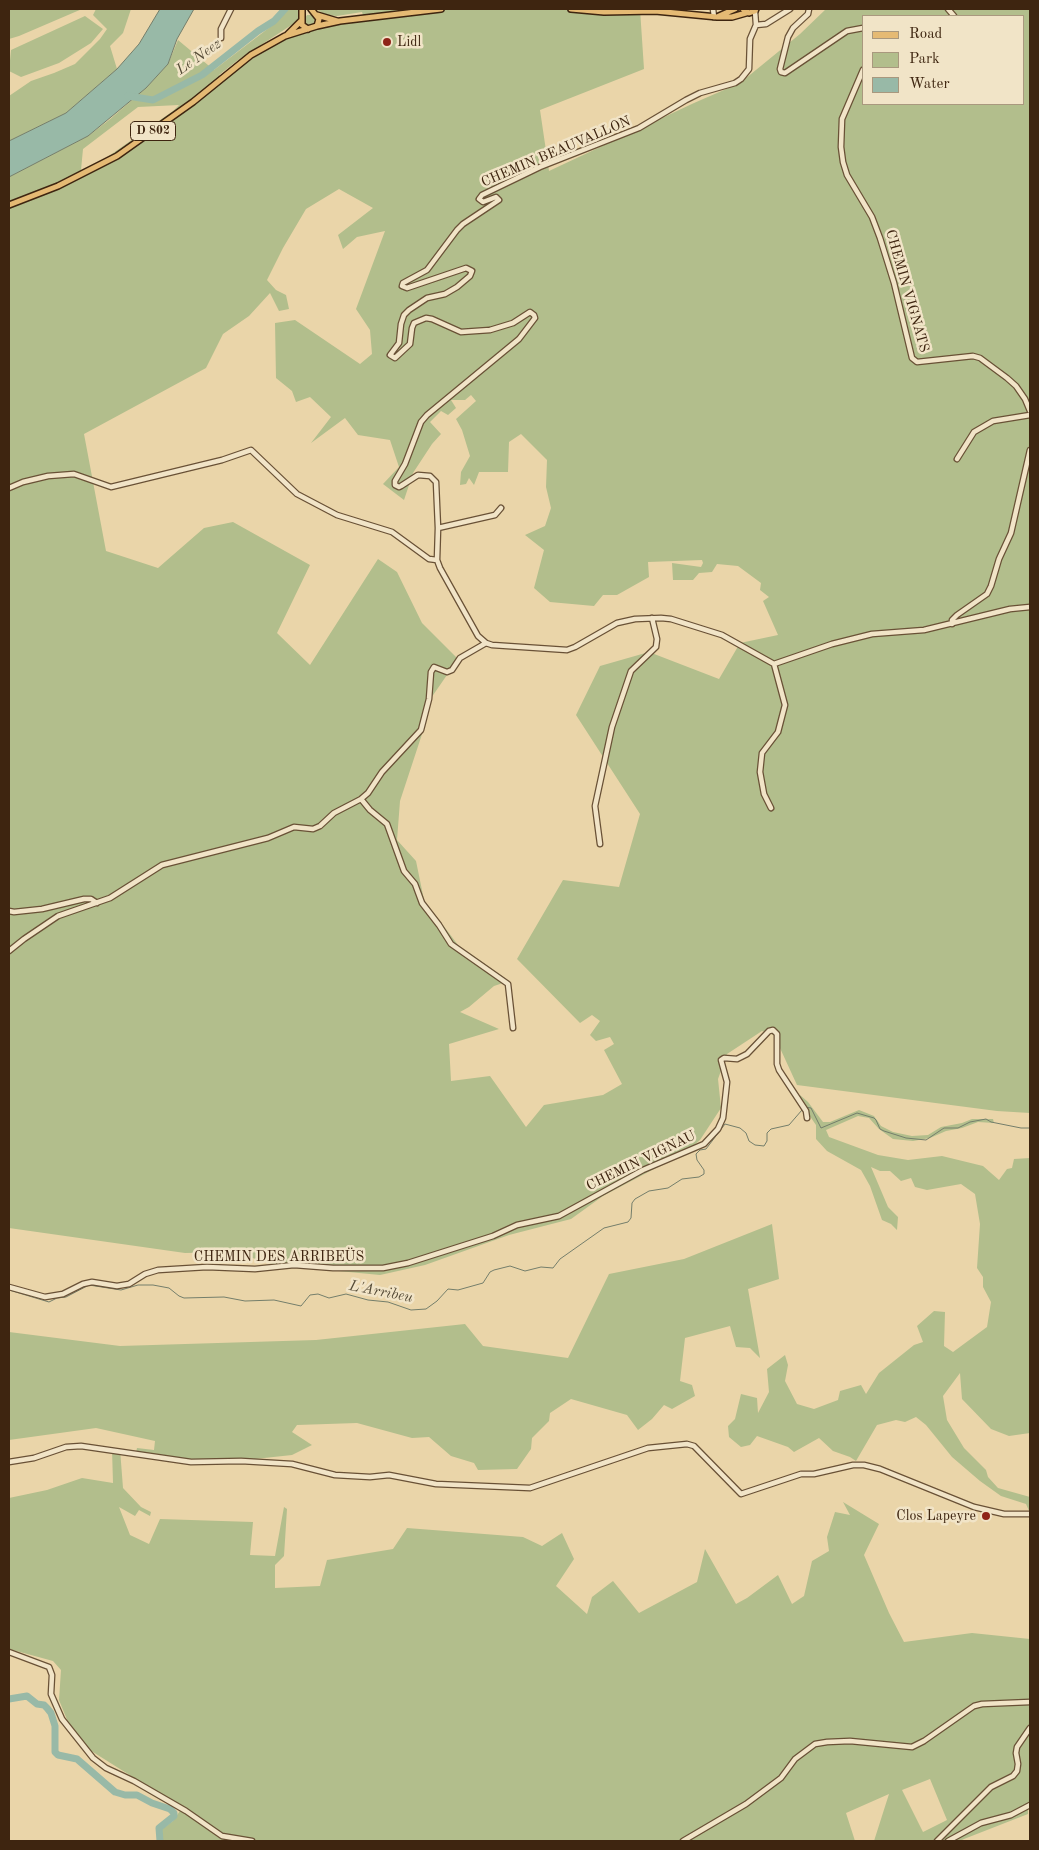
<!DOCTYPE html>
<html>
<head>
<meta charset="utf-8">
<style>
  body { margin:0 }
  #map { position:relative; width:1039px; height:1850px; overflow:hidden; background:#ead5a9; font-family:"Old Standard TT",serif }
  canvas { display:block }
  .frame { position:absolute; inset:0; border:10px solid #3e2510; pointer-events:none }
  .legend { position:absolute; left:862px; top:15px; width:162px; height:90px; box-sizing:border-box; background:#f1e4c7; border:1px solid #a9987e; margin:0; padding:6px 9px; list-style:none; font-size:15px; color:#3e2510 }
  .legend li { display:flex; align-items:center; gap:10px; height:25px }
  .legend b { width:25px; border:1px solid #a9987e }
</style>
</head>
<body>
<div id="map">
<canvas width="1039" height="1850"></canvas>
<div class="frame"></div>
<ul class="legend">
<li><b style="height:6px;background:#e5ba74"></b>Road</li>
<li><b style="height:14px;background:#b2be8c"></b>Park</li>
<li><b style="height:14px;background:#98b9a7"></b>Water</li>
</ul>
</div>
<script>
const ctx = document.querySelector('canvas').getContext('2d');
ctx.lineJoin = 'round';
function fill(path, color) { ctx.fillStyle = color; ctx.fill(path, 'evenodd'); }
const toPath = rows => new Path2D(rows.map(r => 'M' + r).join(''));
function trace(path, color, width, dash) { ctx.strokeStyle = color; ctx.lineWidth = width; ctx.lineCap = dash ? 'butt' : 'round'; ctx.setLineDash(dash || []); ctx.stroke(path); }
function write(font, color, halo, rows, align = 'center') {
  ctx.font = font + ' "Old Standard TT",serif'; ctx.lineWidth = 5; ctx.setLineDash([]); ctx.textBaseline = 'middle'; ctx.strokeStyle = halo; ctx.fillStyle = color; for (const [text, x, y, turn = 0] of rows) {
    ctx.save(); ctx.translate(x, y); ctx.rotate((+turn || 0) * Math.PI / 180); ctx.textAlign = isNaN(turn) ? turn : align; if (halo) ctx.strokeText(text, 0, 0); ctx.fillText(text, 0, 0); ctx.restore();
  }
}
const green = toPath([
  [9,9,82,9,19,36,9,39],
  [96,9,131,9,123,33,110,46,117,69,66,113,9,141,9,96,31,81,54,73,75,64,100,39,107,29,93,15],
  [289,9,299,9,298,19,293,24,238,60,219,75,222,78,306,25,304,20,307,15,313,15,315,22,363,15,362,12,337,16,326,15,316,9,640,9,644,69,540,110,549,171,694,103,740,83,800,34,826,9,1030,9,1030,1113,997,1111,797,1085,774,1035,762,1031,727,1054,718,1079,721,1108,700,1140,686,1152,603,1196,571,1219,509,1235,425,1265,380,1275,276,1265,232,1252,185,1253,9,1228,9,177,88,136,109,120,146,88,168,64,178,40,214,70,274,24],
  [863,16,1023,16,1023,104,863,104],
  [179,105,173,111,106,158,81,170,83,149,138,107],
  [339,189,373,208,338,235,343,249,357,237,385,231,356,309,370,330,372,354,360,364,295,320,275,323,276,378,292,391,296,402,310,397,331,417,311,443,345,418,358,435,390,440,399,467,383,484,404,500,413,473,432,444,441,434,430,422,441,411,448,415,456,408,451,400,465,400,471,395,476,401,456,419,462,430,470,456,461,472,460,485,466,484,469,478,474,485,479,472,508,472,509,442,521,434,547,460,546,487,551,508,545,526,525,535,544,550,534,588,550,602,594,606,603,595,617,595,649,577,648,562,702,560,703,563,701,567,672,563,673,580,693,580,699,573,712,572,717,564,738,566,761,583,760,590,769,597,763,601,778,635,740,643,719,679,649,652,600,666,576,715,640,814,619,887,563,880,517,959,580,1023,592,1015,600,1021,590,1035,596,1041,610,1037,614,1044,604,1050,622,1084,603,1095,544,1105,526,1127,490,1076,451,1081,449,1044,499,1029,460,1012,469,1007,494,986,503,983,505,978,458,945,424,900,416,861,397,840,400,801,425,725,429,701,458,659,422,623,397,572,378,559,310,665,277,633,310,565,233,522,204,528,158,568,106,551,84,434,206,368,223,334,249,316,270,293,279,311,289,309,286,295,276,290,267,280,283,248,306,209],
  [85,16,103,29,91,43,59,63,21,77,9,71,11,50],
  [800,1095,808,1102,823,1122,830,1122,859,1110,874,1116,881,1126,893,1132,912,1136,928,1135,941,1127,962,1123,972,1119,993,1119,994,1123,978,1122,962,1128,946,1131,930,1138,913,1141,893,1139,879,1129,869,1118,858,1116,826,1130,829,1137,878,1155,908,1160,942,1156,983,1166,999,1180,1007,1169,1012,1168,1014,1159,1030,1158,1030,1433,1009,1436,991,1429,962,1399,960,1373,943,1396,947,1420,964,1448,986,1470,988,1477,998,1488,1030,1497,1030,1513,1026,1504,1001,1496,980,1481,952,1457,926,1425,916,1417,905,1422,896,1420,877,1425,856,1461,850,1457,833,1451,819,1438,794,1452,788,1447,757,1436,750,1445,741,1447,729,1437,728,1426,735,1419,741,1394,757,1398,758,1413,769,1392,767,1369,785,1355,788,1365,785,1381,797,1404,814,1409,838,1400,840,1391,861,1385,866,1394,879,1373,914,1345,923,1342,917,1326,934,1311,945,1312,944,1346,953,1352,987,1327,991,1302,983,1287,983,1277,977,1268,980,1224,975,1194,961,1184,927,1190,915,1187,911,1178,901,1181,890,1171,880,1171,871,1167,888,1207,898,1217,897,1230,891,1224,882,1220,870,1186,861,1170,827,1151,816,1139,816,1125,798,1099],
  [772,1224,779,1279,748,1289,760,1358,750,1348,736,1347,730,1326,685,1338,680,1381,692,1385,695,1396,672,1409,664,1405,652,1419,638,1430,627,1415,571,1399,550,1413,549,1421,532,1438,531,1449,517,1469,478,1470,474,1463,451,1456,429,1437,412,1438,357,1423,297,1425,292,1432,312,1445,292,1455,236,1461,198,1461,135,1457,137,1448,154,1450,155,1441,96,1428,9,1440,9,1332,120,1346,316,1340,465,1324,483,1346,568,1358,609,1274,684,1259],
  [112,1449,120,1449,123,1488,141,1507,151,1512,150,1516,139,1510,135,1516,119,1507,130,1535,149,1544,160,1519,253,1522,250,1555,275,1556,284,1507,287,1509,284,1556,275,1565,275,1588,320,1586,327,1560,393,1549,407,1528,523,1537,542,1546,562,1533,574,1559,556,1586,587,1614,592,1597,613,1581,639,1613,697,1582,705,1549,736,1604,747,1598,778,1575,792,1604,804,1596,812,1561,829,1551,827,1537,835,1512,850,1515,843,1502,879,1524,864,1555,889,1613,904,1642,972,1633,1030,1639,1030,1802,1028,1803,1028,1814,964,1839,960,1841,874,1841,889,1794,846,1813,855,1841,163,1841,161,1830,173,1821,182,1808,85,1747,70,1727,59,1700,61,1670,53,1661,9,1649,9,1498,47,1490,82,1478,113,1483],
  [930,1779,947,1820,923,1832,902,1790]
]);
const water = toPath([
  [160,9,194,9,177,39,168,64,146,88,88,136,9,177,9,141,66,113,117,69,139,44,160,9]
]);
const stream = toPath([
  [805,1107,811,1108,821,1128,857,1113,874,1118,876,1120,880,1129,884,1131,906,1138,926,1140,944,1128,958,1128,970,1122,986,1119,991,1122,1021,1128,1030,1128],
  [9,1290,49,1302,57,1298,66,1297,89,1285,121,1290,138,1285,153,1285,169,1288,179,1296,184,1298,224,1297,245,1301,274,1300,301,1306,310,1295,318,1294,329,1298,346,1294,368,1300,388,1302,411,1310,426,1309,437,1301,448,1289,458,1290,483,1283,490,1272,494,1270,510,1266,525,1271,541,1267,553,1268,560,1259,604,1228,628,1222,631,1218,632,1203,635,1199,649,1191,668,1188,682,1179,699,1177,704,1174,704,1170,697,1160,696,1154,700,1150,706,1149,725,1124,740,1128,746,1133,749,1141,755,1145,764,1146,767,1141,767,1133,771,1129,789,1125,802,1110]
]);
const river = toPath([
  [128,96,153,100,202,75,258,31,274,21,285,9],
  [9,1699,27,1696,37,1704,44,1705,47,1708,51,1713,55,1726,55,1752,58,1755,77,1759,115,1792,125,1795,137,1795,152,1803,170,1809,174,1813,174,1816,159,1828,160,1841]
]);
const minor = toPath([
  [713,9,714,17],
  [809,9,808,14,793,28,788,37,780,69,781,72,785,73,847,31,863,28],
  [948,9,954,16],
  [755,11,756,25,750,39,749,69,741,79,735,83,700,93,686,100,639,128,540,167,482,195,479,199,483,202,496,197,499,200,463,224,457,230,427,270,403,283,402,286,407,288,466,268,472,271,470,276,457,287,445,294,427,298,409,310,404,315,401,324,399,343,390,355,395,358,410,344,412,328,414,323,426,318,432,319,461,332,490,330,513,323,530,312,534,315,535,318,519,339,427,415,421,422,405,464,395,481,395,485,399,487,401,486,418,475,430,476,436,482,438,528,437,560,440,568,478,636,486,643,492,645,567,650,575,647,617,623,635,619,661,618,671,619,722,635,774,664,832,644,872,634,924,630,1010,609,1030,607],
  [756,25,766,24,790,9],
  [221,38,221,29,231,9],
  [863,70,842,119,841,147,843,162,847,175,872,217,880,238,894,283,912,358,917,362,973,356,980,358,1007,378,1016,386,1025,399,1030,411],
  [957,459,974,432,993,421,1030,415],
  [9,488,23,482,48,476,74,474,111,487,222,460,251,450,297,494,337,515,392,532,429,559,437,560],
  [438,528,495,515,501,508],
  [952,624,952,620,957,615,987,594,991,586,999,559,1011,533,1030,450],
  [361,799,370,810,387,824,404,871,415,884,422,903,439,925,451,944,508,984,513,1028],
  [771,808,764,794,760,772,762,753,778,732,785,705,774,664],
  [600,844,595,806,612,727,631,671,656,647,657,639,652,618],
  [9,911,14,912,42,909,84,899,91,899,97,903],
  [9,951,24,939,58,916,110,898,162,865,268,838,294,827,313,829,320,826,334,813,361,799,368,793,382,772,421,730,429,699,431,672,434,667,447,672,452,670,460,658,486,643],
  [9,1287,45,1297,63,1294,83,1284,92,1282,117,1286,129,1284,145,1274,158,1270,207,1267,255,1269,294,1265,333,1268,383,1268,408,1263,493,1236,517,1225,559,1216,643,1170,704,1144,718,1129,723,1118,727,1082,721,1060,724,1058,737,1059,747,1054,769,1031,773,1030,777,1034,777,1064,779,1070,806,1111,807,1118],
  [9,1462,34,1458,66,1447,81,1446,191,1462,241,1461,292,1464,335,1475,370,1477,389,1475,436,1484,530,1488,648,1448,687,1444,694,1446,741,1494,801,1474,814,1474,853,1465,864,1465,880,1469,974,1507,1004,1514,1030,1514],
  [9,1652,49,1667,52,1675,51,1694,62,1719,93,1758,106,1768,134,1781,186,1811,222,1836,252,1841],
  [683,1841,746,1804,781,1778,795,1759,815,1744,827,1742,850,1741,912,1747,924,1741,974,1706,982,1704,1030,1702],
  [937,1841,991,1787,1013,1776,1017,1771,1018,1764,1016,1753,1017,1747,1030,1728],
  [948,1841,981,1823,1011,1815,1030,1805]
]);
const major = toPath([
  [302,9,302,25,308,29],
  [311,9,319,19,317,26],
  [571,9,604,12,655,11,717,17,732,17,746,13],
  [743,9,749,13,755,11,756,9],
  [317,15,337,21],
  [719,16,735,9],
  [287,35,301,21],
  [9,205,58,186,117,156,193,102,251,55,285,36,317,26,340,21,441,9]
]);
const markers = [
  [387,42,5,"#8f2418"],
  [986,1516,5,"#8f2418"]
];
const shields = [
  [153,131,45]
];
const shieldNames = [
  ["D 802",153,131]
];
const poiNames = [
  ["Lidl",397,42],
  ["Clos Lapeyre",976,1516,"right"]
];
const streetNames = [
  ["CHEMIN BEAUVALLON",556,152,-23],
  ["CHEMIN VIGNATS",907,291,74],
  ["CHEMIN VIGNAU",641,1161,-26],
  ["CHEMIN DES ARRIBEÜS",279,1257]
];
const waterNames = [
  ["Le Neez",199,57,-35],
  ["L'Arribeu",381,1292,11]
];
fill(green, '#b2be8c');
fill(water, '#98b9a7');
trace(water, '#747e6b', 1);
trace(stream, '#747e6b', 1);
trace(river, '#98b9a7', 7);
trace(minor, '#695136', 7);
trace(major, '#3e2510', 8);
trace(minor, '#f1e4c7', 4.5);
trace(major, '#e5ba74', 5);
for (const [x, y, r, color] of markers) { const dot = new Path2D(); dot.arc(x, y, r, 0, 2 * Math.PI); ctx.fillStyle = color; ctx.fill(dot); trace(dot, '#f1e4c7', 2); }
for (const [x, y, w] of shields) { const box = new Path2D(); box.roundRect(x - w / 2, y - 9.5, w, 19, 4); ctx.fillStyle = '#f1e4c7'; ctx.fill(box); trace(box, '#3e2510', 1); }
write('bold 12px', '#3e2510', null, shieldNames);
write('14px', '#3e2510', '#f1e4c7', poiNames, 'left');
write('14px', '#3e2510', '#f1e4c7', streetNames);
write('italic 15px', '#544a36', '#f1e4c7', waterNames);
</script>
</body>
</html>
